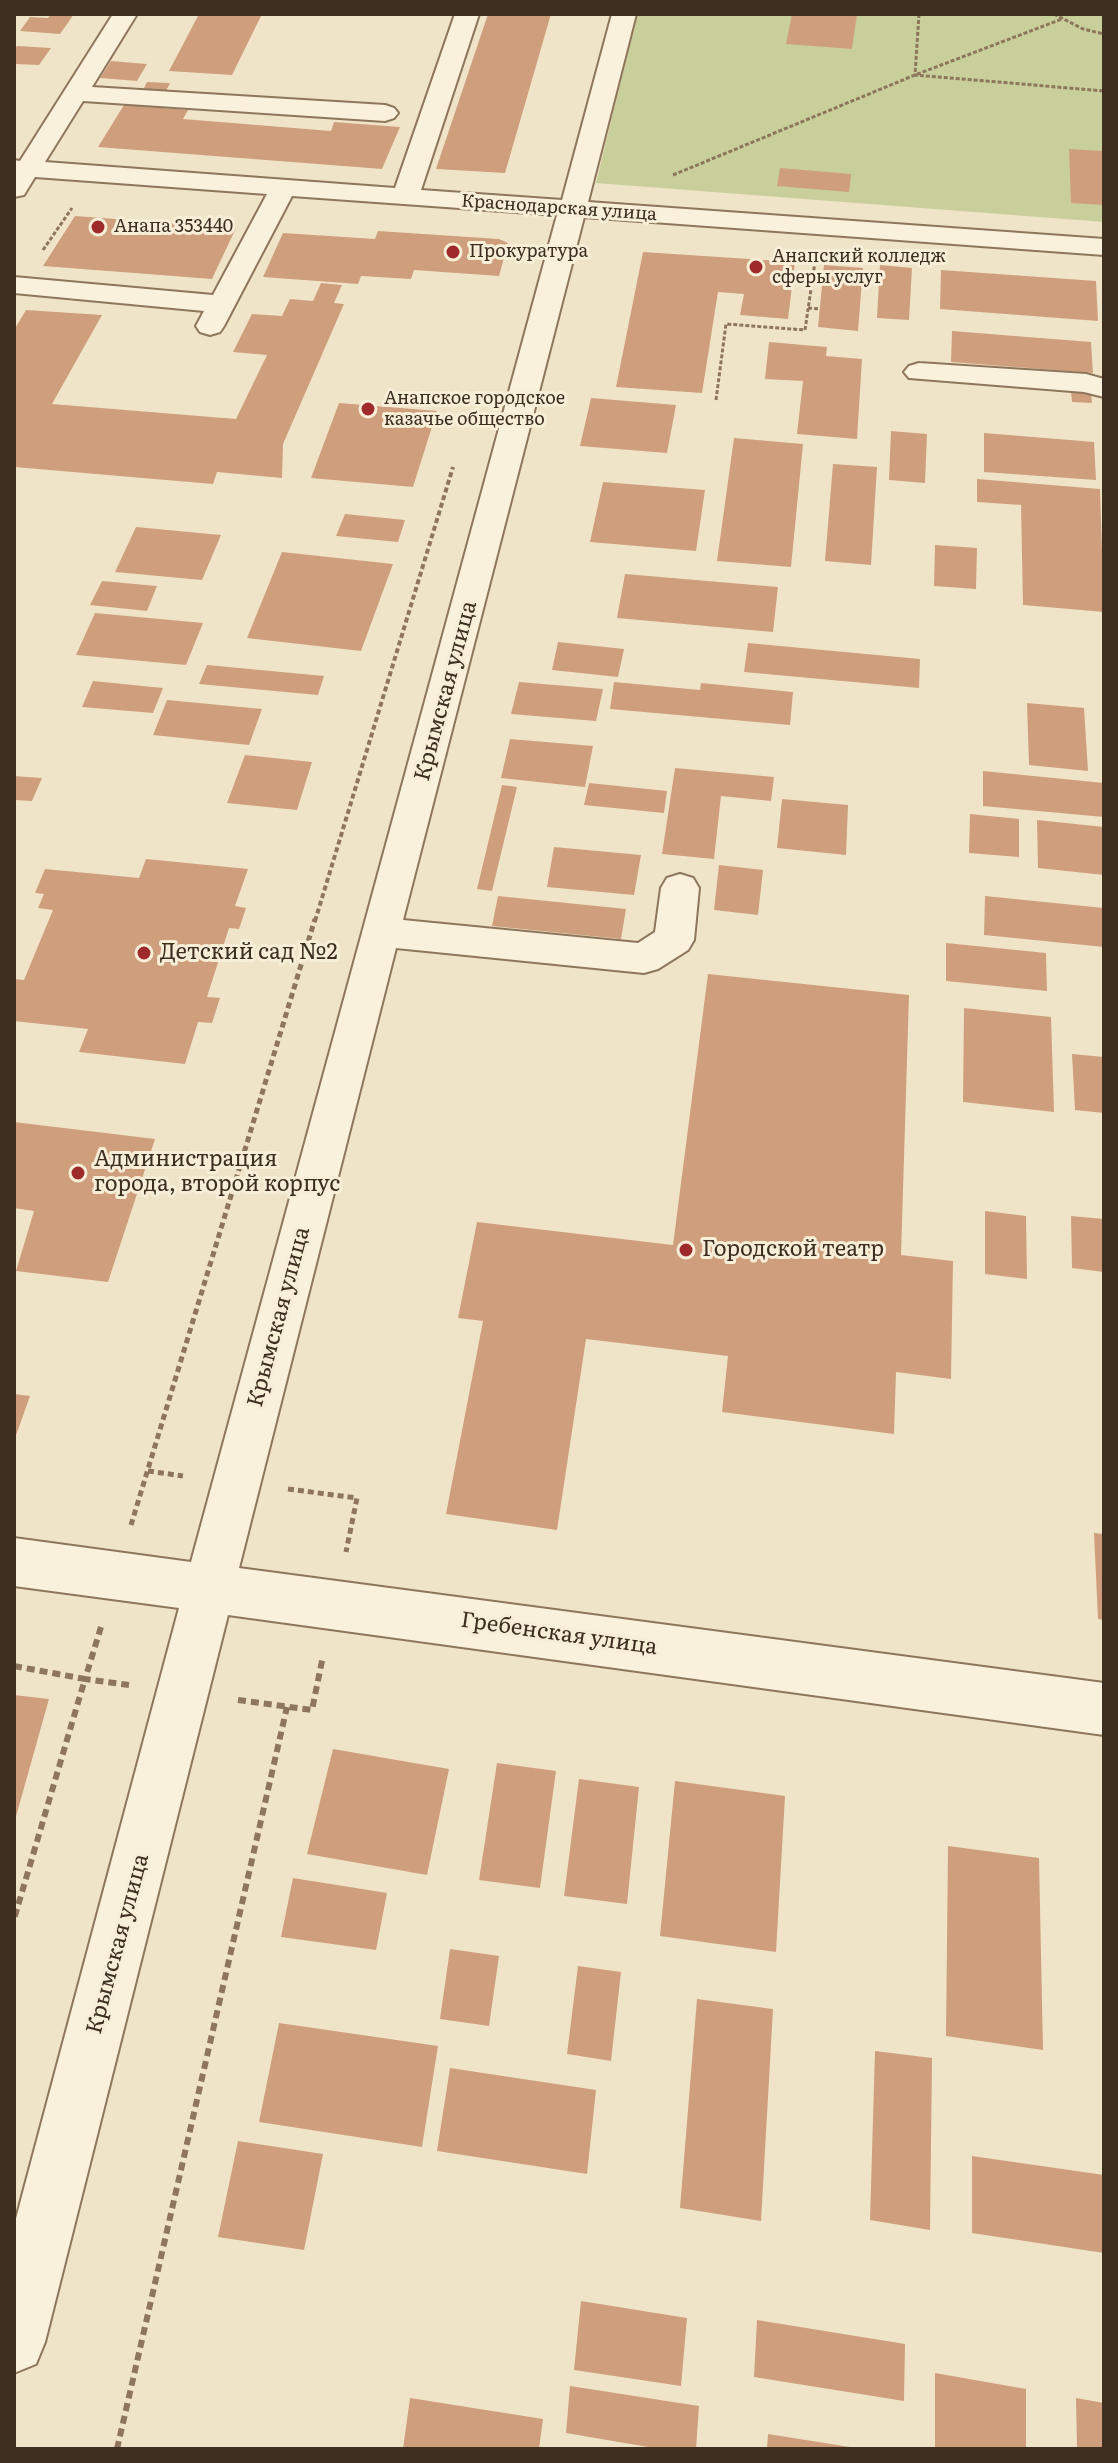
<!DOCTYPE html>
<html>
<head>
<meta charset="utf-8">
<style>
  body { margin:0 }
  #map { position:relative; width:1118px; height:2463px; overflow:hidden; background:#f0e4c8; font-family:Literata,serif }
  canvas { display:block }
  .frame { position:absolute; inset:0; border:16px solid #3d2e20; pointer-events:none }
</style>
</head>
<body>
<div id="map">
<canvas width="1118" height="2463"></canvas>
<div class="frame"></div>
</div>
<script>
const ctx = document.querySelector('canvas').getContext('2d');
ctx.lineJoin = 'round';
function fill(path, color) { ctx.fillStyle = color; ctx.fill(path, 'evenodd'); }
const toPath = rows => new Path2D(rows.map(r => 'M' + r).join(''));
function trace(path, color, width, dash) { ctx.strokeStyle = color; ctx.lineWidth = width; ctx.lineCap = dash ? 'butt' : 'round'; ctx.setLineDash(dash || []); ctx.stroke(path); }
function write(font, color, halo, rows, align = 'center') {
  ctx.font = font + ' Literata,serif'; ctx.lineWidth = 6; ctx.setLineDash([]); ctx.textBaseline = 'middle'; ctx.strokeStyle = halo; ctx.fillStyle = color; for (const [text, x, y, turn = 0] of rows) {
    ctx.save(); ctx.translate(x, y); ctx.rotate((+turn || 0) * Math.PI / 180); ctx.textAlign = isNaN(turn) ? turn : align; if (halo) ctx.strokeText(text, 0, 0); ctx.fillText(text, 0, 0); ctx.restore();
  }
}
const green = toPath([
  [637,14,1104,14,1104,222,596,183]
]);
const building = toPath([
  [51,14,74,14,60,34,20,31,30,17,48,18],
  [199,14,262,14,232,75,169,71],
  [488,14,551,14,505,173,436,169],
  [792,14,857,14,852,49,786,44],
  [17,46,51,48,39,65,14,64,14,50],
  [111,61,147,64,137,81,100,78],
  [147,82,170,83,164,95,141,94],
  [124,105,188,110,183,119,331,131,334,122,400,127,382,169,98,147],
  [1069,149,1104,151,1104,205,1071,203],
  [780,168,851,174,849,192,777,186],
  [75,216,102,218,236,228,212,279,43,266],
  [378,231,499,239,508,243,499,276,414,270,411,279,361,276,358,284,263,277,283,233,375,239],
  [643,252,795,262,788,319,740,315,744,294,718,292,702,393,616,387],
  [824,265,863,268,858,331,818,327],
  [880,265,912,268,909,320,877,318],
  [941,270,1096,281,1098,321,940,309],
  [321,283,342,285,334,303,344,304,283,444,282,478,217,472,213,484,14,467,14,330,26,310,102,315,52,404,236,419,267,355,233,352,252,314,282,316,290,299,313,301],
  [952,331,1091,342,1093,373,951,362],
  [769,342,827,347,826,356,862,359,857,439,797,434,803,381,765,379],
  [1071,391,1091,393,1092,403,1072,402],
  [591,398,676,405,667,453,580,446],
  [339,403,437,411,413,487,311,478],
  [891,431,927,434,925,483,889,480],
  [984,433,1094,442,1096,480,984,472],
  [734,438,803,444,791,567,717,561],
  [833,464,877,467,871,565,825,561],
  [977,479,1100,489,1104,612,1023,605,1021,505,977,502],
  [603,482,705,490,696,551,590,542],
  [345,514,405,520,398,542,336,536],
  [136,527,221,535,202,580,115,572],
  [935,545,977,548,976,589,934,586],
  [282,552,393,564,361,651,247,638],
  [625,574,778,587,773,632,617,618],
  [102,581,157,586,147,611,90,605],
  [95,613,203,623,186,665,76,655],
  [558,642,624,649,618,677,552,670],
  [748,643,920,659,919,688,744,672],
  [207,665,324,676,318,695,199,684],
  [93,681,163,688,153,713,82,707],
  [519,682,603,689,596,721,511,714],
  [614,682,700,690,701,683,793,692,790,725,610,709],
  [167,700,262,709,249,745,153,735],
  [1027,703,1084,708,1088,771,1029,765],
  [510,739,593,746,585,787,501,778],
  [245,755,312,762,297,810,227,803],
  [675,768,774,777,771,801,721,796,714,859,662,854],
  [983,771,1104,783,1104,817,983,806],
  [14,776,42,778,32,801,14,800],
  [589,783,667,791,664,813,584,805],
  [502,785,517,787,492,891,477,889],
  [782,799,848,805,846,855,777,848],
  [970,814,1019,819,1019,857,969,853],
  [1037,820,1104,827,1104,875,1038,868],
  [554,847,641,855,634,895,547,887],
  [146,859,248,869,235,906,246,908,239,929,229,928,207,997,220,998,212,1023,198,1022,185,1064,79,1052,88,1029,14,1021,14,979,24,980,53,910,38,908,44,894,35,893,45,869,139,878],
  [719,865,763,870,758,915,714,910],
  [498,896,626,909,621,939,492,926],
  [985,896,1104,908,1104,947,984,935],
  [946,943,1046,953,1047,991,946,981],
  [708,974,909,995,901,1255,953,1261,951,1379,896,1372,894,1434,722,1412,728,1356,586,1339,557,1530,446,1514,483,1321,458,1318,477,1222,673,1245],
  [964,1008,1051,1017,1054,1112,963,1102],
  [1072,1054,1104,1057,1104,1113,1075,1110],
  [14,1122,155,1139,108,1282,16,1271,34,1211,14,1208],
  [985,1211,1026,1216,1027,1279,985,1274],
  [1071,1216,1104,1219,1104,1272,1072,1268],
  [14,1394,30,1396,14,1441],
  [1094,1533,1104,1534,1104,1620,1098,1619],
  [14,1695,49,1699,15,1820,14,1820],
  [333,1749,449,1769,427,1875,307,1854],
  [497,1763,556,1771,540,1888,479,1880],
  [579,1779,639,1787,627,1904,564,1896],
  [675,1781,785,1796,776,1952,660,1936],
  [948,1846,1039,1858,1043,2050,946,2036],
  [293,1878,387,1893,376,1950,281,1937],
  [450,1949,499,1956,489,2026,440,2019],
  [578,1966,621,1972,611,2061,567,2054],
  [697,1999,773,2009,761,2221,680,2208],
  [279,2023,438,2046,422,2147,259,2122],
  [875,2051,932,2058,930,2230,870,2220],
  [450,2068,596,2090,587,2174,437,2151],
  [238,2141,323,2154,304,2250,218,2237],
  [972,2156,1104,2175,1104,2253,972,2233],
  [581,2301,687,2318,681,2386,574,2370],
  [757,2320,905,2344,904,2401,754,2377],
  [935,2373,1026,2389,1026,2449,935,2449],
  [570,2386,699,2406,696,2449,660,2449,566,2433],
  [410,2398,543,2419,539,2449,403,2449],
  [1076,2398,1104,2403,1104,2449,1077,2449],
  [768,2434,850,2447,850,2449,767,2449]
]);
const pathFar3 = toPath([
  [919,14,915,75,1104,91],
  [1054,14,1083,29,1104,34],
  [673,175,915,75,1062,19],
  [43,250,72,208],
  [808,308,820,309],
  [716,400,726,324,805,330,815,262]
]);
const pathFar2 = toPath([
  [315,921,453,467]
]);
const pathFar1 = toPath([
  [148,1471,183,1476],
  [288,1489,357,1498,346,1552],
  [131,1525,315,919]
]);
const path = toPath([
  [101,1627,85,1679,129,1685],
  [14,1666,85,1679,14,1919],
  [238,1700,312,1710,323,1656],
  [117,2449,287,1707]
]);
const minor = toPath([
  [113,14,137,14,92,87,385,105,394,108,398,113,394,118,385,121,83,101,45,162,395,188,455,14,479,14,421,190,562,200,612,14,636,14,588,202,1104,239,1104,255,584,217,403,920,638,943,655,932,661,888,667,878,680,874,693,878,699,888,694,940,688,950,658,969,644,973,396,948,239,1568,1104,1683,1104,1735,228,1615,45,2342,36,2364,14,2373,14,2226,179,1608,14,1586,14,1538,191,1562,557,215,292,196,224,326,220,332,210,335,200,332,196,326,204,311,14,293,14,277,213,295,267,194,35,177,24,195,14,197,14,160,20,161,113,14],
  [919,363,1086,374,1104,379,1104,397,1084,392,909,378,904,372,909,366,919,363]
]);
const markers = [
  [98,227,8,"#9e2a2b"],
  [453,252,8,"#9e2a2b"],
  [756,267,8,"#9e2a2b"],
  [368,409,8,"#9e2a2b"],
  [144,953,8,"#9e2a2b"],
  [78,1173,8,"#9e2a2b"],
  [686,1250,8,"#9e2a2b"]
];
const farStreetnames = [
  ["Краснодарская улица",559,208,4]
];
const farPoinames = [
  ["Анапа 353440",114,227],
  ["Прокуратура",469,252],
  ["Анапский колледж",772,257],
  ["сферы услуг",772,278],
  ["Анапское городское",384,399],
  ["казачье общество",384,420]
];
const streetNames = [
  ["Крымская улица",446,691,-75],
  ["Крымская улица",279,1317,-75],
  ["Гребенская улица",559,1634,8],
  ["Крымская улица",118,1944,-75]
];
const poiNames = [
  ["Детский сад №2",160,953],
  ["Администрация",94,1160],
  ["города, второй корпус",94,1185],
  ["Городской театр",702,1250]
];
fill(green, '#c9cf9b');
fill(building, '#cf9f7d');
trace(minor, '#8d765c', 4);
trace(pathFar3, '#8d765c', 3, [4, 2]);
trace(pathFar2, '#8d765c', 4, [5, 3]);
trace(pathFar1, '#8d765c', 5, [6, 4]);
trace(path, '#8d765c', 6, [8, 5]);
fill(minor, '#faf1dc');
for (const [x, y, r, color] of markers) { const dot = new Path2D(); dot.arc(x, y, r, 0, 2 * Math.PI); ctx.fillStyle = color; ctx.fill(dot); trace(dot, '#f7eed8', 3); }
write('18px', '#3d2e20', '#f7eed8', farStreetnames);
write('18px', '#3d2e20', '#f7eed8', farPoinames, 'left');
write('22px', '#3d2e20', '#f7eed8', streetNames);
write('22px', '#3d2e20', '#f7eed8', poiNames, 'left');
</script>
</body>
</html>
